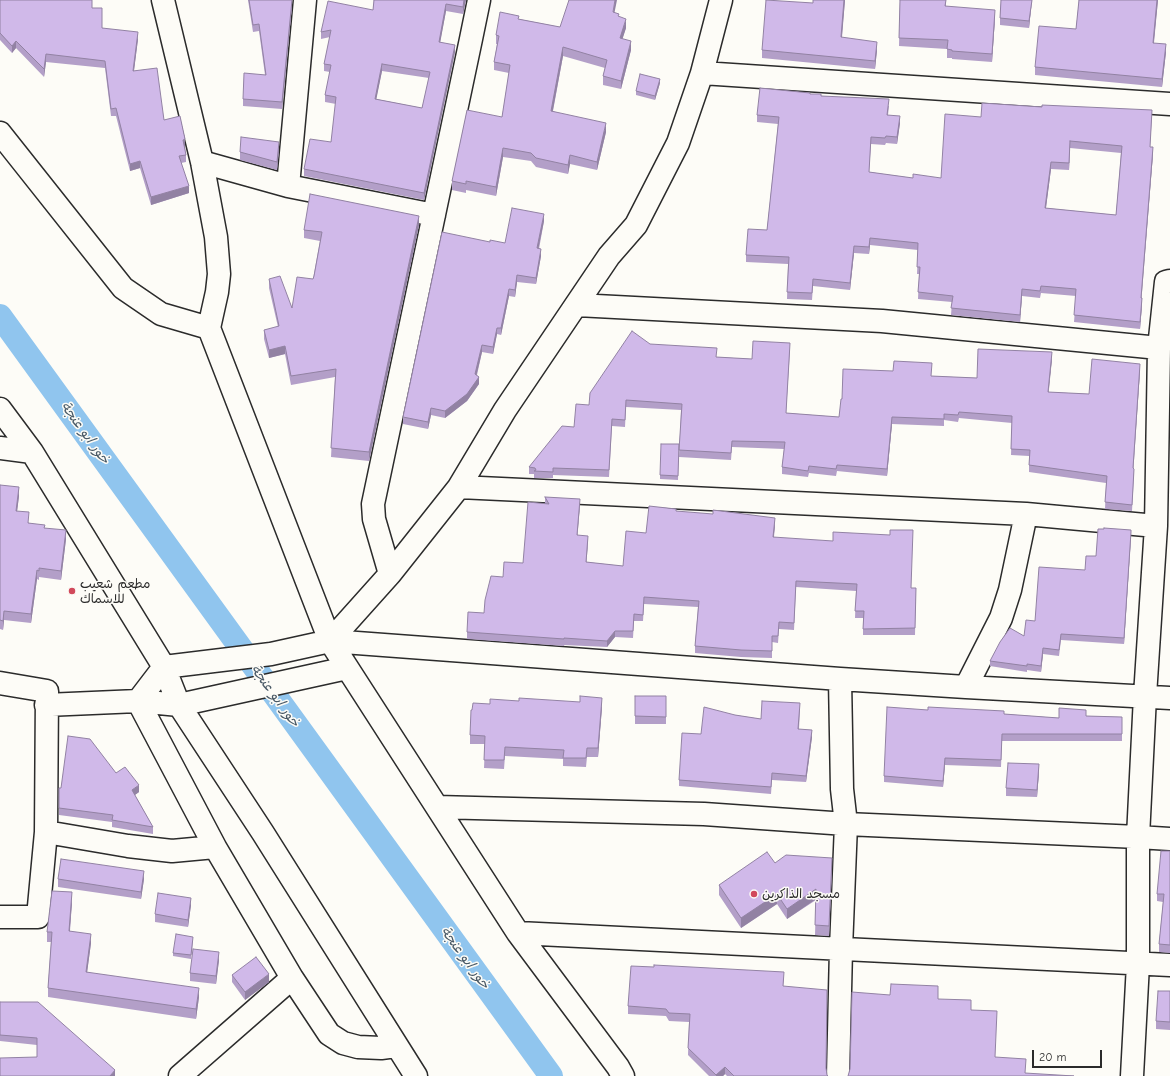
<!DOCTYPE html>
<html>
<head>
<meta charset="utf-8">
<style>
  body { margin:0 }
  #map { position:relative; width:1170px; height:1076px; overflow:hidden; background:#fdfcf7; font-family:"Comic Neue",sans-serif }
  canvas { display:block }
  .scale { position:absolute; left:1032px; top:1050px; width:70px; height:18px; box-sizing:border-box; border:2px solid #2b2b2b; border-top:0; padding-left:5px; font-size:12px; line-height:14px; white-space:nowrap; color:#2b2b2b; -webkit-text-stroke:3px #fdfcf7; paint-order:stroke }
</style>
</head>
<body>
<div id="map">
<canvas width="1170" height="1076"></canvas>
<div class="scale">20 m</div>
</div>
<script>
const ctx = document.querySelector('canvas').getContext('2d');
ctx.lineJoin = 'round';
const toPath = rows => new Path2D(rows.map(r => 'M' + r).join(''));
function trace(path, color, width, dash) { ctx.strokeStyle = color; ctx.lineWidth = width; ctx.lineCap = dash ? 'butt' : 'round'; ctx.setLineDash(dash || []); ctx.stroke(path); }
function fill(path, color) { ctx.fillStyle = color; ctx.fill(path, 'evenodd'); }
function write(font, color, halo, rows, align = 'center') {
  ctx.font = font + ' "Comic Neue","Playpen Sans Arabic",sans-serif'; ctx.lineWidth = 3; ctx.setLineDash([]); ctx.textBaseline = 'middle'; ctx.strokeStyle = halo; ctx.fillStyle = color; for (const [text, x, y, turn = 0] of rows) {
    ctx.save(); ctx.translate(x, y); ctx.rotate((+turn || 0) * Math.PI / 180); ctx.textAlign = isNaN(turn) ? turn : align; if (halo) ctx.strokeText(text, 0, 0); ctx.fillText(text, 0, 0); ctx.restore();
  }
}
const canal = toPath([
  [0,316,551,1076]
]);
const minor = toPath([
  [163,0,202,162,216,237,219,274,217,292,209,328],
  [702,73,1170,104],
  [0,133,123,288,161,314,209,328,330,641,518,933,618,1067,623,1076],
  [202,162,288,186,434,215],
  [288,186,305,0],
  [577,305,882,321,1159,348],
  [0,409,32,452,164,667,179,705,263,833,416,1076],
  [0,448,32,452],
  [459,487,505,410,609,256,636,225,678,143,702,73,721,0],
  [390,574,459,487,1026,514,1156,526],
  [330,641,390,574,374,519,373,504,471,39,479,0],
  [0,683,47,691,46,832,38,917,0,917],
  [966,687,1001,618,1010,590,1026,514],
  [138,701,164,667,271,654,330,641,840,679,966,687,1170,698],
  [138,701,215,847],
  [46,705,138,701,179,705,347,668],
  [437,807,704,814,846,824,1138,837,1170,839],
  [46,832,128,846,172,851,215,847,292,978],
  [518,933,1170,965],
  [180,1076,292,978,329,1034,343,1043,358,1047,381,1048,396,1046],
  [838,1076,841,949,846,824,842,789,840,679],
  [1132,1076,1138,964,1138,837,1145,696,1156,526,1159,348,1166,282,1170,281]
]);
const wall = toPath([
  [0,0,92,8,102,28,138,39,134,71,164,120,185,146,185,147,186,155,186,162,181,163,189,193,151,205,140,168,130,171,116,116,111,116,105,68,46,62,44,77,16,48,12,53,0,40],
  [248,0,292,0,292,6,282,109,243,106,243,99,265,75,259,31,253,32],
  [374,0,466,0,463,14,446,11,440,42,455,52,424,200,304,176,304,169,331,142,336,104,325,102,325,95,330,72,324,71,324,64,330,37,321,39,321,32,373,10],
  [382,71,429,78,422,108,376,99],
  [813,0,845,0,842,38,877,50,875,69,762,58,762,50,813,3],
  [900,0,946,0,946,6,995,18,992,62,952,59,952,58,947,58,947,49,899,46],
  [1001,0,1032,0,1029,28,1000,25,1000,18],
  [1079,0,1158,0,1154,43,1166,52,1162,87,1035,75,1035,67,1076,29],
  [614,12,619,17,626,28,622,39,631,50,621,89,603,85,603,76,605,68,563,56,553,111,606,132,597,170,570,164,568,174,536,167,531,161,503,157,496,196,466,190,466,193,452,190,452,181,502,117,509,73,494,70,494,62,497,44,496,44,496,35,519,19,560,27],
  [660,83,655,100,636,95,636,91],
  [810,94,889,106,888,115,900,123,897,144,886,143,885,145,871,144,869,172,913,178,941,178,981,117,1152,117,1150,147,1153,154,1141,298,1142,305,1140,329,1074,322,1076,296,1041,293,1040,298,1022,296,1020,322,951,315,952,302,918,299,919,274,917,274,918,250,870,245,869,254,854,253,850,290,813,286,812,300,787,299,788,264,746,262,746,255,767,230,778,124,757,122,757,115],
  [1070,148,1121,153,1116,215,1046,208,1051,169,1069,170],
  [279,150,277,170,240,160,240,152],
  [544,221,539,249,541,256,536,284,517,282,515,297,509,296,501,335,497,334,493,354,482,352,477,375,479,384,467,401,445,418,431,415,428,429,403,424,403,417,490,242,505,243],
  [419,225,369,461,331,457,335,377,291,385,285,354,269,358,264,339,264,330,278,327,269,288,269,279,292,308,313,279,320,241,304,238,304,230],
  [650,344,716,357,752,359,790,350,786,413,839,417,842,399,931,376,977,378,1052,359,1048,392,1089,394,1140,371,1133,468,1134,475,1132,511,1105,509,1106,483,1029,472,1029,456,1011,455,1012,423,959,418,958,422,944,420,944,426,892,424,887,476,837,471,836,476,809,473,808,477,782,474,782,467,784,449,732,447,731,460,679,457,681,410,626,407,625,427,612,426,609,477,553,475,553,478,534,478,534,474,529,474,529,467,574,427,589,405],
  [679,444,678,480,660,479,660,475],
  [0,485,19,496,17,511,29,523,45,528,66,539,61,580,39,577,39,580,37,579,31,623,4,620,3,630,0,629],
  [545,497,580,505,577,535,588,542,586,562,623,566,646,533,676,511,775,525,774,537,911,588,916,588,915,635,863,635,863,618,855,618,856,591,796,587,794,630,779,629,778,643,772,642,772,658,741,657,695,653,695,646,698,607,644,604,643,621,634,621,633,638,615,637,607,647,564,645,564,646,467,639,467,632,484,613,503,577,523,563,545,503],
  [1131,537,1124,644,1061,640,1059,656,1043,654,1041,672,1027,670,1027,672,990,666,990,661,1024,636,1035,621,1085,570,1096,556],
  [635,696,666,696,666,724,635,724],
  [490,704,602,707,598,757,587,757,586,767,563,766,563,759,505,756,504,769,484,768,485,744,470,744,470,735,472,710],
  [800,710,799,729,812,737,806,782,772,780,771,794,679,786,679,780,701,734,735,715,761,719],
  [928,710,1004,714,1059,718,1086,716,1122,717,1122,741,1002,741,1001,767,945,765,943,787,884,782,884,776],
  [1039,772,1037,797,1006,796,1006,788],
  [116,773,139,792,135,795,153,827,153,834,112,827,112,822,59,815,59,793,61,788],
  [1170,851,1170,953,1159,952,1159,944,1163,902,1157,901,1157,894],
  [775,863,832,868,829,936,815,935,816,900,787,919,777,904,741,928,719,895,719,885],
  [58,879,144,879,141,899,58,887],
  [72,902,70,931,91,943,87,972,199,997,196,1019,48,997,48,988,51,942,47,942,47,932],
  [191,905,188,927,155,922,155,914],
  [193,941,191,959,173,956,173,953],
  [219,960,216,984,190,981,190,973],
  [232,975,269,982,245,1000,232,982],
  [784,979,783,986,826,1069,827,1075,828,1076,727,1076,725,1074,723,1076,709,1076,688,1055,689,1022,669,1021,666,1016,628,1014,628,1006],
  [1170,991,1170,1030,1156,1029,1156,1021],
  [0,1002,115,1076,37,1057,37,1045,0,1041]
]);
const shadedWall = toPath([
  [292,0,292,6,282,109,282,102],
  [464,0,466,0,463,14,463,7],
  [615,0,617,0,613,20,613,12],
  [844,0,845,0,841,46,841,37],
  [1032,0,1029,28,1029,21],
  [1157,0,1158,0,1153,50,1153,43],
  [446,4,446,11,439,49,439,42],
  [995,10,995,18,992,62,992,54],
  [626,19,626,28,620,47,620,38],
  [138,32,138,39,133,78,133,71],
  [16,41,16,48,12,53,12,46],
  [631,41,631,50,621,89,621,81],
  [877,42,877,50,875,69,875,61],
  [1166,44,1166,52,1162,87,1162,79],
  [455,45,455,52,424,200,424,193],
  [563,47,563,56,551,120,551,111],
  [46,54,46,62,44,77,44,69],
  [382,64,382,71,375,106,375,99],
  [660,79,660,83,655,100,655,96],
  [900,116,900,123,897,144,897,137],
  [606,123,606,132,597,170,597,162],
  [185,139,185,146,183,147,183,140],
  [1070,141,1070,148,1069,170,1069,163],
  [279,142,279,150,277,170,277,162],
  [1153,147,1153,154,1141,305,1141,298],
  [503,148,503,157,496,196,496,187],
  [570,155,570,164,568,174,568,165],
  [140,161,140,168,130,171,130,164],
  [1051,162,1051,169,1045,215,1045,208],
  [189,186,189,193,151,205,151,197],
  [544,214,544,221,537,255,537,248],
  [419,216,419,225,369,461,369,452],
  [870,238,870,245,869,254,869,247],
  [854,246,854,253,850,290,850,283],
  [541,249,541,256,536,284,536,278],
  [517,275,517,282,515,297,515,290],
  [509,289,509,296,501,335,501,328],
  [1022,289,1022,296,1020,322,1020,315],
  [1142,298,1142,305,1140,329,1140,322],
  [497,328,497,334,493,354,493,347],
  [482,345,482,352,475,381,475,374],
  [285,346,285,354,269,358,269,350],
  [1052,352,1052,359,1048,399,1048,392],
  [1140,364,1140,371,1133,475,1133,468],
  [479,377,479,384,467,401,445,418,445,411],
  [431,408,431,415,428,429,428,422],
  [892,417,892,424,887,476,887,469],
  [19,487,19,496,16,520,16,511],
  [580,499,580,505,577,541,577,535],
  [775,518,775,525,773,543,773,537],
  [66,530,66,539,61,580,61,571],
  [1131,532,1131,537,1124,644,1124,638],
  [588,536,588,542,586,569,586,562],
  [37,570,37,579,31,623,31,614],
  [4,611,4,620,3,630,3,621],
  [615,631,615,637,607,647,607,641],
  [1043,648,1043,654,1041,672,1041,666],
  [602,698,602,707,598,757,598,748],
  [812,730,812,737,806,782,806,776],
  [945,758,945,765,943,787,943,781],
  [1039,764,1039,772,1037,797,1037,790],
  [139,785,139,792,132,797,132,790],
  [832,858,832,868,829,936,829,926],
  [144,871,144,879,141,899,141,892],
  [816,889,816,899,787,919,787,909],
  [72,892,72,902,69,940,69,931],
  [777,894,777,904,741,928,741,918],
  [191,898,191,905,188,927,188,920],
  [91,934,91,943,86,981,86,972],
  [219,952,219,960,216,984,216,976],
  [269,974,269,982,245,1000,245,992],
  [199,988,199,997,196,1019,196,1009],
  [725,1067,725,1074,723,1076,716,1076,716,1075],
  [115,1070,115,1076,110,1076]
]);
const building = toPath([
  [0,0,92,0,92,8,102,8,102,28,138,32,133,71,157,68,164,120,180,116,185,139,183,140,186,155,179,156,189,186,151,197,140,161,130,164,116,108,111,109,105,61,46,54,44,69,16,41,12,46,0,33,0,0],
  [249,0,292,0,282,102,243,99,244,73,266,75,259,24,253,25,249,0],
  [374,0,464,0,463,7,446,4,439,42,455,45,424,193,304,169,310,139,331,142,336,97,325,95,331,65,324,64,331,30,321,32,328,1,373,10,374,0],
  [382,64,430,72,422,108,375,99,382,64],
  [569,0,615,0,613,12,619,14,618,16,626,19,620,38,631,41,621,81,603,76,607,60,563,47,551,111,606,123,597,162,570,155,568,165,536,158,531,153,503,148,496,187,466,181,466,184,452,181,467,110,502,117,510,65,494,62,499,36,496,35,500,12,519,16,518,19,560,27,569,0],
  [766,0,813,3,813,0,844,0,841,37,877,42,875,61,762,50,766,0],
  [900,0,946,0,945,6,995,10,992,54,952,51,952,50,947,49,948,40,899,38,900,0],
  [1001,0,1032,0,1029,21,1000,18,1001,0],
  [1079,0,1157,0,1153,43,1166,44,1162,79,1035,67,1039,26,1076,29,1079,0],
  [640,74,660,79,655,96,636,91,640,74],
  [760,88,810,93,810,94,821,94,821,96,889,99,887,115,900,116,897,137,886,136,885,138,871,137,869,172,913,178,913,174,941,178,945,114,981,117,982,103,1042,107,1042,105,1152,110,1150,147,1153,147,1141,298,1142,298,1140,322,1074,315,1076,289,1041,286,1040,291,1022,289,1020,315,951,308,953,296,918,292,920,267,917,267,918,243,870,238,869,247,854,246,850,283,813,279,812,293,787,292,789,257,746,255,748,229,767,230,779,117,757,115,760,88],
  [1070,141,1122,146,1116,215,1045,208,1051,162,1069,163,1070,141],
  [241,137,279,142,277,162,240,152,241,137],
  [310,194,419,216,369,452,331,448,336,369,291,376,285,346,269,350,264,330,279,326,269,279,280,276,292,308,297,277,313,279,314,276,322,232,304,230,310,194],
  [512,208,544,214,537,248,541,249,536,278,517,275,515,290,509,289,501,328,497,328,493,347,482,345,475,374,479,377,467,394,445,411,431,408,428,422,403,417,442,232,490,242,490,240,505,243,512,208],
  [632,331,650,344,717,348,716,357,752,359,753,341,790,343,786,413,839,417,841,399,842,399,843,369,893,371,894,361,932,363,931,376,977,378,978,349,1052,352,1048,392,1089,394,1092,359,1140,364,1133,468,1134,469,1132,505,1105,502,1107,476,1029,465,1030,450,1011,449,1012,416,959,412,958,415,944,414,944,419,892,417,887,469,837,465,836,469,809,466,808,471,782,467,785,442,732,441,731,453,679,450,682,404,626,400,625,420,612,419,609,470,553,468,553,472,534,471,536,470,535,468,529,467,562,426,574,427,576,404,589,405,590,393,632,331],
  [661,444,679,444,678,476,660,475,661,444],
  [0,485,19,487,16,511,29,512,28,523,45,525,44,528,66,530,61,571,39,568,39,571,37,570,31,614,4,611,3,621,0,620,0,485],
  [545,497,580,499,577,535,588,536,586,562,623,566,626,531,646,533,649,506,676,509,676,511,713,514,713,510,775,518,773,537,833,541,833,532,890,535,890,530,913,530,911,588,916,588,915,628,863,629,864,611,855,611,857,584,796,581,794,623,779,622,778,636,772,636,772,651,741,650,695,646,699,601,644,597,643,615,634,614,633,631,615,631,607,641,564,638,564,639,467,632,468,612,484,613,485,600,491,576,503,577,504,562,523,563,528,502,549,504,545,497],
  [1104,528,1131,530,1131,532,1124,638,1061,634,1059,650,1043,648,1041,666,1027,664,1027,666,990,661,1000,642,1010,628,1024,636,1026,620,1035,621,1039,567,1085,570,1086,556,1096,556,1098,529,1104,529,1104,528],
  [580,696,602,698,598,748,587,748,586,758,563,758,564,750,505,747,504,760,484,760,485,736,470,735,471,710,472,710,473,703,490,704,490,699,519,701,519,698,580,702,580,696],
  [635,696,666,696,666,717,635,716,635,696],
  [762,701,800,703,798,729,812,730,806,776,772,773,771,787,679,780,682,733,701,734,704,707,735,715,761,719,762,701],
  [887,707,928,710,928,707,1004,711,1004,714,1059,718,1059,708,1086,710,1086,716,1122,717,1122,734,1002,734,1001,760,945,758,943,781,884,776,887,707],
  [68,736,90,739,116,773,125,767,139,785,132,790,153,827,112,820,113,815,59,808,59,788,61,788,68,736],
  [1008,763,1039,764,1037,790,1006,788,1008,763],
  [1161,851,1170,851,1170,945,1159,944,1164,894,1157,894,1161,851],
  [767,852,775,863,786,855,832,858,829,926,815,925,816,889,787,909,777,894,741,918,719,885,767,852],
  [61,859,144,871,141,892,58,879,61,859],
  [52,891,72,892,69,931,91,934,86,972,199,988,196,1009,48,988,52,932,47,932,52,891],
  [158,893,191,898,188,920,155,914,158,893],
  [176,934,193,937,191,955,173,953,176,934],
  [193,949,219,952,216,976,190,973,193,949],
  [256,957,269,974,245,992,232,975,256,957],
  [654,965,784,972,783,986,827,990,826,1068,827,1075,828,1076,734,1076,725,1067,716,1075,688,1048,690,1014,669,1013,666,1009,628,1006,631,966,654,967,654,965],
  [891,984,938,986,938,999,971,1000,971,1010,997,1011,995,1057,1026,1059,1025,1073,1074,1076,848,1076,850,1069,852,992,890,995,891,984],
  [1158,991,1170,991,1170,1022,1156,1021,1158,991],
  [0,1002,38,1002,115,1070,110,1076,111,1076,0,1076,0,1058,37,1057,37,1038,0,1035,0,1002]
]);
const markers = [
  [72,591,4,"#d1495b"],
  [754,894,4,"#d1495b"]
];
const poiNames = [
  ["مطعم شعيب",80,584],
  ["للاسماك",80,599],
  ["مسجد الذاكرين",762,894]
];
const waterNames = [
  ["خور ابو عنجة",85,433,54],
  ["خور ابو عنجة",275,696,54],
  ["خور ابو عنجة",465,958,54]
];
trace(canal, '#90c5ee', 24);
trace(minor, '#2b2b2b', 25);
trace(minor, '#fdfcf7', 22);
fill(wall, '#b39fc8');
fill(shadedWall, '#9282a3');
fill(building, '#d0b9e9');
trace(building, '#9282a3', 1);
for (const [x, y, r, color] of markers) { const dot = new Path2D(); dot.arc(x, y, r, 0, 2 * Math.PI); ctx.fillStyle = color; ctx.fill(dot); trace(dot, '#fdfcf7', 1.5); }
write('13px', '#2b2b2b', '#fdfcf7', poiNames, 'left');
write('italic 14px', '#495966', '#fdfcf7', waterNames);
</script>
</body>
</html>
